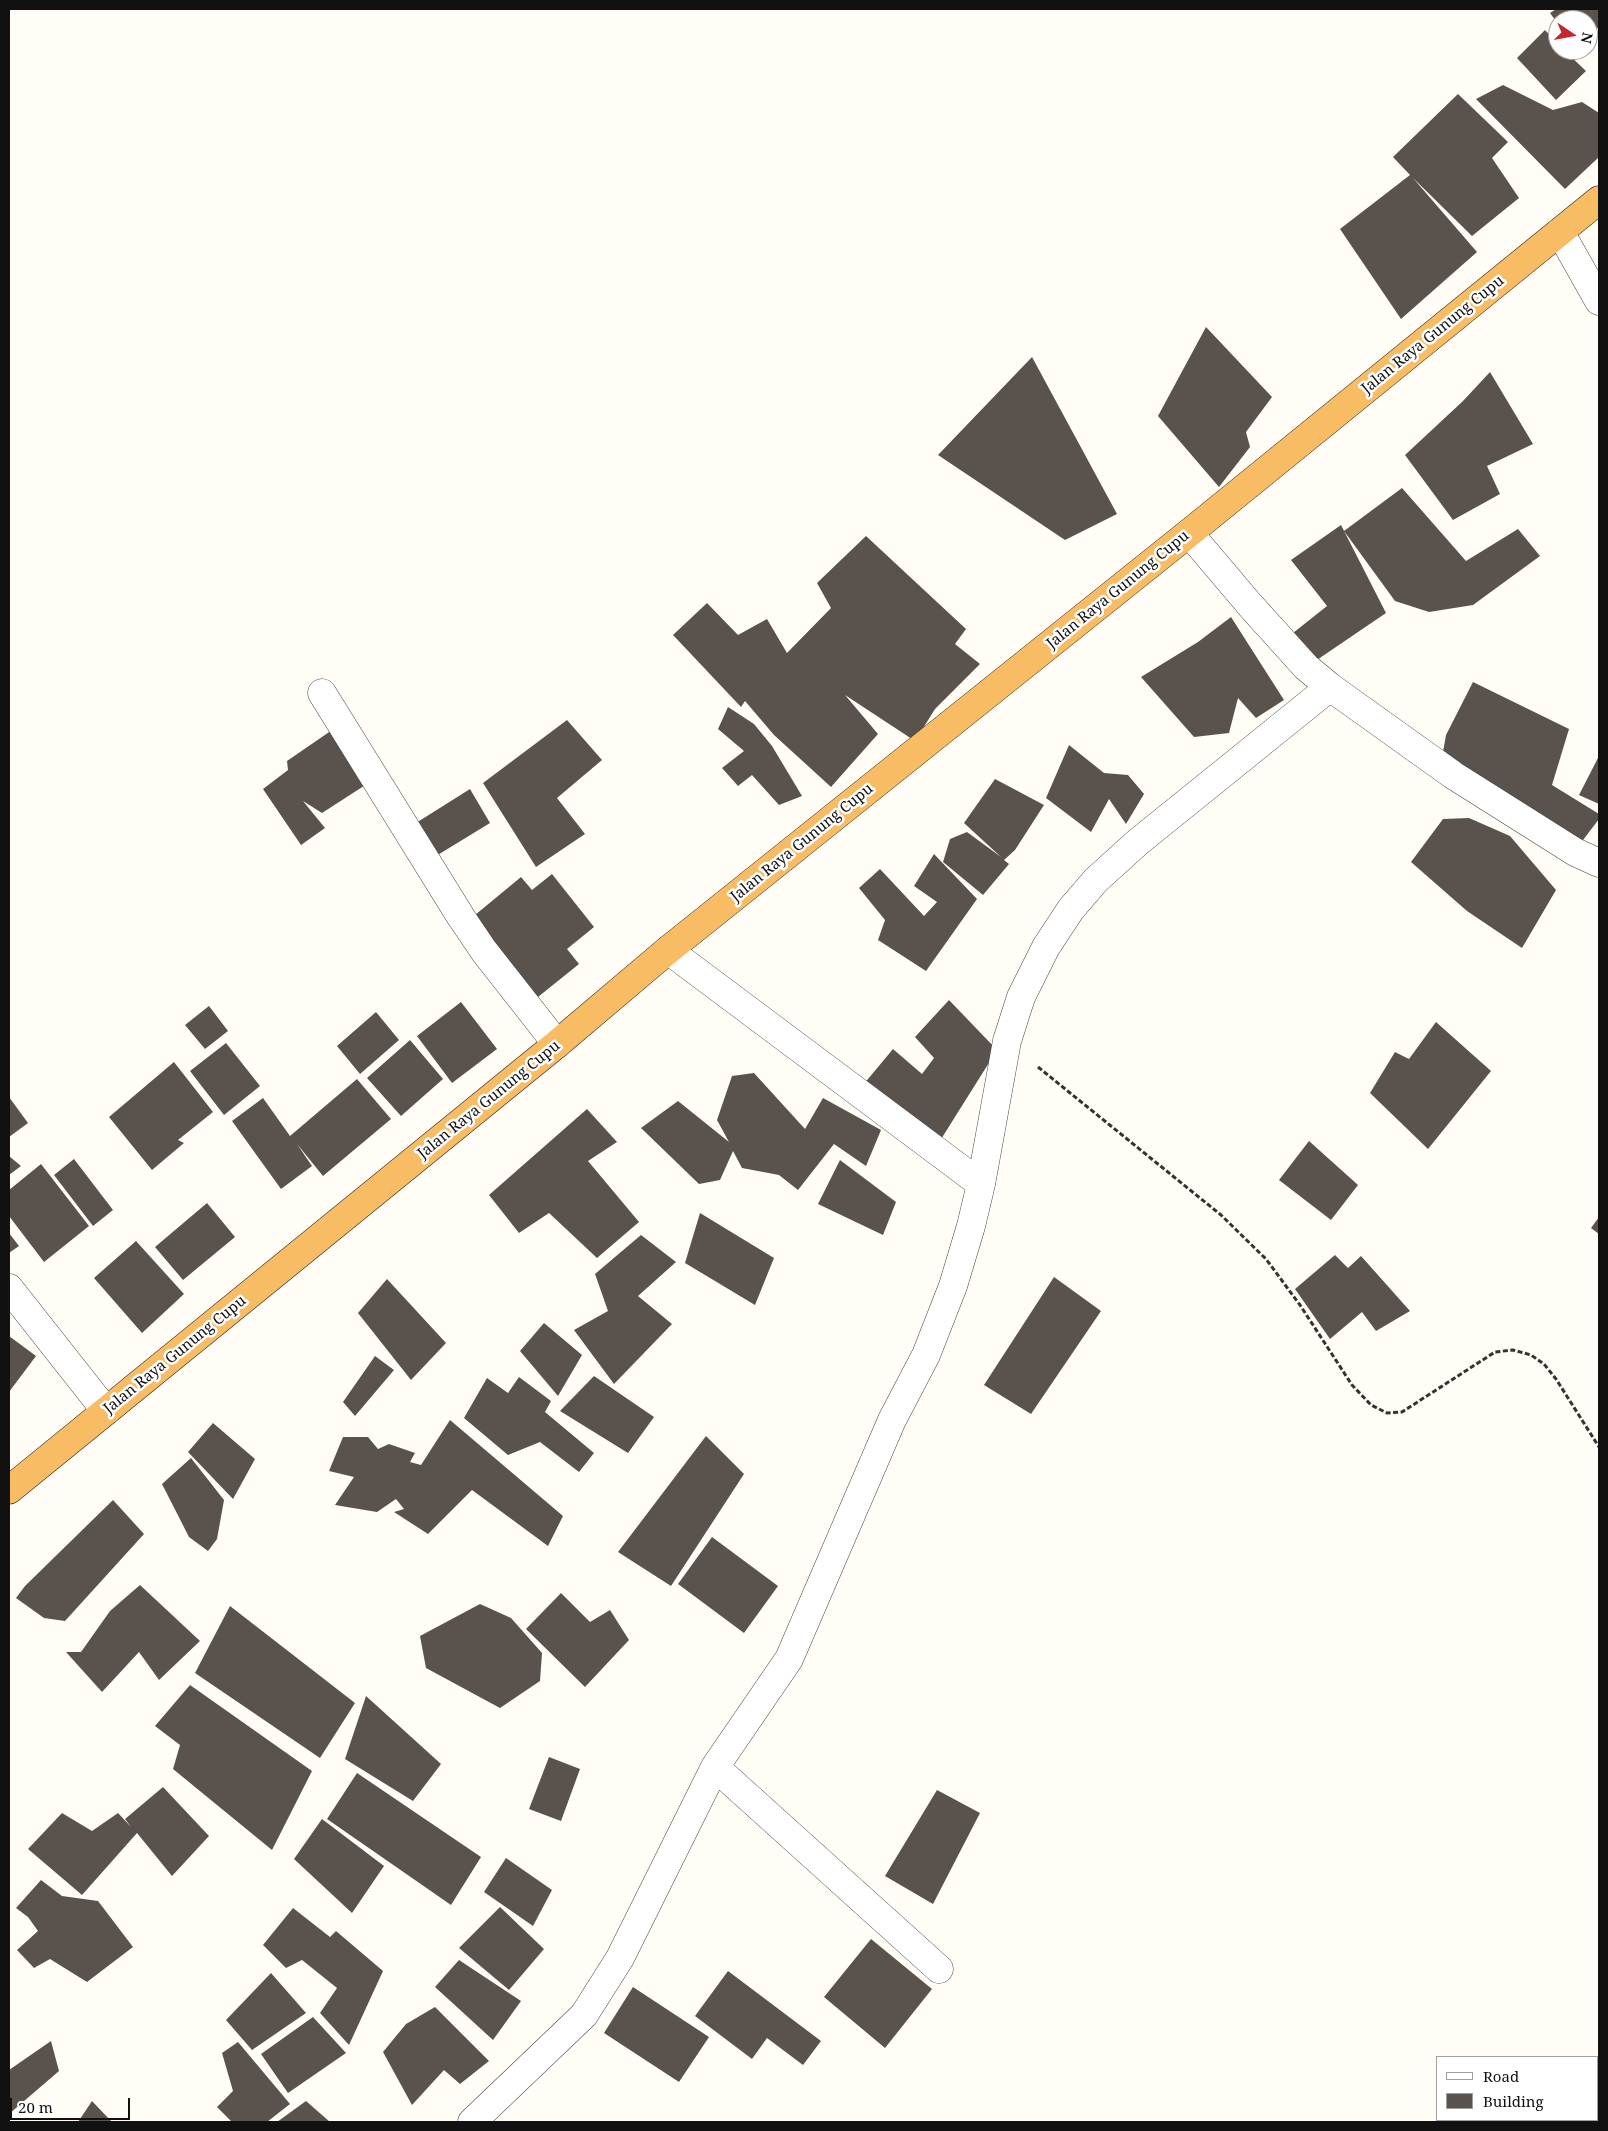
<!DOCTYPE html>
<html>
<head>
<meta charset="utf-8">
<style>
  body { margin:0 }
  #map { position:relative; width:1608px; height:2131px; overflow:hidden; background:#fffdf5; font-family:"Noto Serif",serif }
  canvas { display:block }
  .frame { position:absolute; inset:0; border:10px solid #111; pointer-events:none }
  .legend { position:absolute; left:1436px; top:2056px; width:162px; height:65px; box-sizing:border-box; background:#fff; border:1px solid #a0a0a0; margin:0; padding:6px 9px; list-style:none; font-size:15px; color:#111 }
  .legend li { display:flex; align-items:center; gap:10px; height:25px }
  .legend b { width:25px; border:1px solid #a0a0a0 }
  .north { position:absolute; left:1548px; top:10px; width:50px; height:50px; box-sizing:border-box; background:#fff; border:1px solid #a0a0a0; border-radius:50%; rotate:102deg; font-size:14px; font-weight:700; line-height:20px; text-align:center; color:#111 }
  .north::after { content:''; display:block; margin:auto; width:18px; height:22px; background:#c4262e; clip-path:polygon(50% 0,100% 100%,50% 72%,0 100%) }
  .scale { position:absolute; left:10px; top:2098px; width:120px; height:22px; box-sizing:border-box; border:2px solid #111; border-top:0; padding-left:6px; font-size:15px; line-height:18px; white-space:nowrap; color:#111; -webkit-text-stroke:4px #fff; paint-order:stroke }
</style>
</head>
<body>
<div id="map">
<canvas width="1608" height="2131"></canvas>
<div class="frame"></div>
<ul class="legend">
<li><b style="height:6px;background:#fff"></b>Road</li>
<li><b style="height:14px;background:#5a524d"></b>Building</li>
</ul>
<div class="north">N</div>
<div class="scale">20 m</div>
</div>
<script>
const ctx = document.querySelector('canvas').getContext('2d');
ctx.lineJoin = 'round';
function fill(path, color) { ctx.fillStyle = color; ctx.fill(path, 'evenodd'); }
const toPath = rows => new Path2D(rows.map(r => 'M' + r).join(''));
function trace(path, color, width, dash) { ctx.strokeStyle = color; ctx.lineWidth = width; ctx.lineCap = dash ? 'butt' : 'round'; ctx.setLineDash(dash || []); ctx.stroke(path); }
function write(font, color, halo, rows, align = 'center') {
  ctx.font = font + ' "Noto Serif",serif'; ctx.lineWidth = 5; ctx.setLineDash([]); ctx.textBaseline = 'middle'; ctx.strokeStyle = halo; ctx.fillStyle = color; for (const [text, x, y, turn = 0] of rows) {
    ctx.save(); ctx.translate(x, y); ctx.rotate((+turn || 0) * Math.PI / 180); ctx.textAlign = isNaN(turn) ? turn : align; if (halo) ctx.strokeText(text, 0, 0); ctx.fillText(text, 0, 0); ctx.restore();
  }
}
const building = toPath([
  [1556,9,1599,9,1599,27,1588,35,1588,20,1558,20,1558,24,1550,13],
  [1545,30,1558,44,1558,50,1564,50,1586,71,1556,100,1517,58],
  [1503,85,1553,110,1582,102,1599,113,1599,157,1565,189,1476,99],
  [1458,94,1508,142,1492,158,1519,198,1472,236,1413,178,1477,252,1401,319,1340,229,1410,175,1393,157],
  [1206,327,1272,397,1246,432,1250,447,1219,487,1158,416],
  [1032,357,1117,514,1065,540,938,455],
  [1490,372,1533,444,1487,466,1500,494,1453,520,1405,455,1463,401],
  [1402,488,1466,561,1518,529,1540,556,1473,605,1429,612,1395,601,1344,531],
  [1341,525,1386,613,1308,666,1293,633,1327,606,1291,560],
  [866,536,966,629,955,644,980,664,935,709,915,741,845,695,878,734,831,787,774,735,745,701,741,707,673,635,707,603,738,635,767,619,787,653,831,608,817,583],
  [1231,617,1284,700,1256,718,1238,698,1229,733,1194,737,1141,677,1198,642],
  [1473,682,1569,729,1552,785,1599,814,1599,819,1580,844,1442,758,1446,735],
  [728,707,754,724,772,746,802,796,779,805,752,775,738,786,722,768,744,751,718,729],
  [567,720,602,760,557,798,585,834,536,867,483,783],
  [335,728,370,782,322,813,303,801,325,828,301,845,263,789,288,770,287,761],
  [1069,745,1104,773,1128,775,1144,794,1126,824,1109,799,1091,832,1046,798],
  [1599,756,1599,804,1579,795],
  [995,779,1044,805,1015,850,1004,860,1009,864,983,895,943,862,950,839,967,832,1001,857,964,823],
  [470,789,490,823,436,856,416,823],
  [1469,818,1510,836,1556,890,1522,948,1467,911,1411,862,1443,819],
  [934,854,977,899,926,971,878,940,885,920,859,888,880,869,924,916,937,902,914,886],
  [552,874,594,927,567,949,579,964,533,1001,469,920,521,877,532,890],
  [949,1000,997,1050,938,1144,863,1085,893,1049,922,1074,934,1058,915,1037],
  [461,1002,497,1049,452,1083,417,1036],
  [209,1006,228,1031,205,1049,185,1025],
  [376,1012,399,1040,360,1074,337,1046],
  [1436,1022,1491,1071,1428,1149,1370,1093,1395,1052,1409,1059],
  [410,1040,443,1079,401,1116,367,1078],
  [226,1043,260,1086,224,1115,190,1071],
  [174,1062,213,1112,178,1140,184,1143,152,1170,109,1117],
  [754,1073,805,1129,823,1098,881,1130,866,1166,834,1144,798,1190,779,1175,742,1168,733,1151,720,1180,699,1184,641,1128,678,1101,729,1142,717,1120,732,1076],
  [357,1079,391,1119,323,1176,297,1144,312,1166,281,1189,232,1121,263,1098,290,1136],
  [9,1097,28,1123,9,1137],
  [587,1109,617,1142,588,1161,639,1222,597,1258,549,1213,519,1233,489,1195],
  [1309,1141,1358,1185,1331,1220,1279,1180],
  [9,1156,21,1166,9,1175],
  [74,1159,113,1210,93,1226,54,1175],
  [840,1160,896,1202,883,1235,818,1204],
  [41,1164,89,1226,44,1262,9,1216,9,1190],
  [207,1203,235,1237,183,1280,155,1247],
  [700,1213,774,1258,755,1305,685,1263],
  [1599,1217,1599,1234,1591,1228],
  [9,1233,19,1246,9,1253],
  [641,1235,676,1262,638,1296,672,1324,614,1384,574,1330,608,1311,595,1274],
  [136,1241,184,1294,142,1333,94,1278],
  [1335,1255,1348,1268,1361,1256,1410,1311,1376,1331,1362,1312,1330,1339,1295,1289],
  [1054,1277,1101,1311,1031,1414,984,1385],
  [387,1279,446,1343,411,1380,358,1313],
  [544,1323,582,1355,558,1396,520,1351],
  [9,1336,36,1356,9,1392],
  [375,1356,394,1370,355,1416,343,1402],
  [594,1376,654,1417,628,1453,560,1411],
  [519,1377,551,1401,545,1412,594,1453,579,1472,540,1442,508,1455,464,1418,487,1378,508,1393],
  [450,1420,563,1516,548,1546,472,1490,428,1534,394,1512,404,1509,396,1499,377,1512,335,1505,354,1477,329,1471,343,1437,368,1437,378,1449,389,1444,415,1453,410,1462,421,1465],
  [213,1423,255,1459,233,1499,188,1452],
  [706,1436,744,1474,671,1586,618,1552],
  [191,1458,224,1500,217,1539,208,1551,189,1537,162,1484],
  [113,1500,144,1534,65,1621,44,1618,16,1598,25,1586],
  [712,1537,778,1586,744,1633,678,1584],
  [140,1585,200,1641,159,1680,139,1652,102,1692,66,1652,81,1652,110,1611],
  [561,1593,590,1622,610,1610,629,1640,585,1687,526,1629],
  [480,1604,511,1618,542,1653,540,1681,500,1708,426,1668,420,1636],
  [230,1606,355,1703,320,1758,195,1673],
  [190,1685,312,1771,272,1850,173,1769,180,1745,155,1726],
  [366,1696,441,1764,413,1801,345,1759],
  [549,1757,580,1769,561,1821,529,1809],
  [357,1773,481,1857,451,1905,327,1819],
  [163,1787,209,1836,172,1876,137,1833,82,1895,28,1849,62,1813,92,1831,118,1813,131,1827,125,1819],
  [937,1790,980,1813,933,1904,885,1876],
  [322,1819,384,1866,352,1913,294,1859],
  [506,1858,552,1890,533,1926,484,1892],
  [41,1880,62,1896,98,1901,133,1947,87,1982,50,1959,34,1968,17,1950,38,1931,28,1917,16,1908],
  [500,1907,544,1949,509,1990,459,1948],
  [293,1908,330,1937,336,1931,383,1971,349,2045,320,2013,337,1988,302,1960,286,1968,263,1945],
  [871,1939,932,1989,885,2048,824,1997],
  [459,1960,521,2001,493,2040,435,1987],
  [728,1971,821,2041,803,2065,767,2038,752,2059,695,2016],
  [271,1973,306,2013,252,2050,226,2020],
  [633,1987,709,2037,679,2082,604,2033],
  [435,2007,489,2061,460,2084,444,2070,412,2105,383,2052,406,2024],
  [313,2017,346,2053,288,2093,261,2054],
  [51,2041,59,2071,9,2114,9,2070],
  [238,2042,290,2104,267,2122,232,2122,217,2107,233,2091,222,2053],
  [92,2101,112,2122,78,2122],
  [306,2101,330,2122,277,2122]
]);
const path = toPath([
  [1038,1067,1221,1215,1266,1259,1300,1305,1352,1385,1371,1405,1387,1413,1402,1412,1495,1352,1513,1350,1531,1355,1544,1364,1556,1379,1599,1447]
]);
const minor = toPath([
  [1560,232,1599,301],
  [1189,533,1250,605,1306,667,1330,687,1453,775,1575,852,1599,863],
  [322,693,461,917,484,951,557,1044],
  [668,950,981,1184],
  [9,1288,106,1411],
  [715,1767,939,1969],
  [472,2122,584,2015,620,1958,715,1767,789,1659,892,1420,926,1355,953,1286,971,1226,981,1184,1007,1041,1021,997,1046,947,1071,909,1096,880,1138,842,1330,687]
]);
const trunk = toPath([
  [9,1490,557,1044,668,950,1189,533,1599,200]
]);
const streetNames = [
  ["Jalan Raya Gunung Cupu",1433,335,-39],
  ["Jalan Raya Gunung Cupu",1118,590,-39],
  ["Jalan Raya Gunung Cupu",802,843,-39],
  ["Jalan Raya Gunung Cupu",489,1100,-39],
  ["Jalan Raya Gunung Cupu",175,1355,-39]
];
fill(building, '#5a524d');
trace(minor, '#444', 29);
trace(trunk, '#222', 29);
trace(path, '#333', 3, [5, 2.5]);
trace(minor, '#fff', 28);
trace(trunk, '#f7bc64', 28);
write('15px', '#111', '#fff', streetNames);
</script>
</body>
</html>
